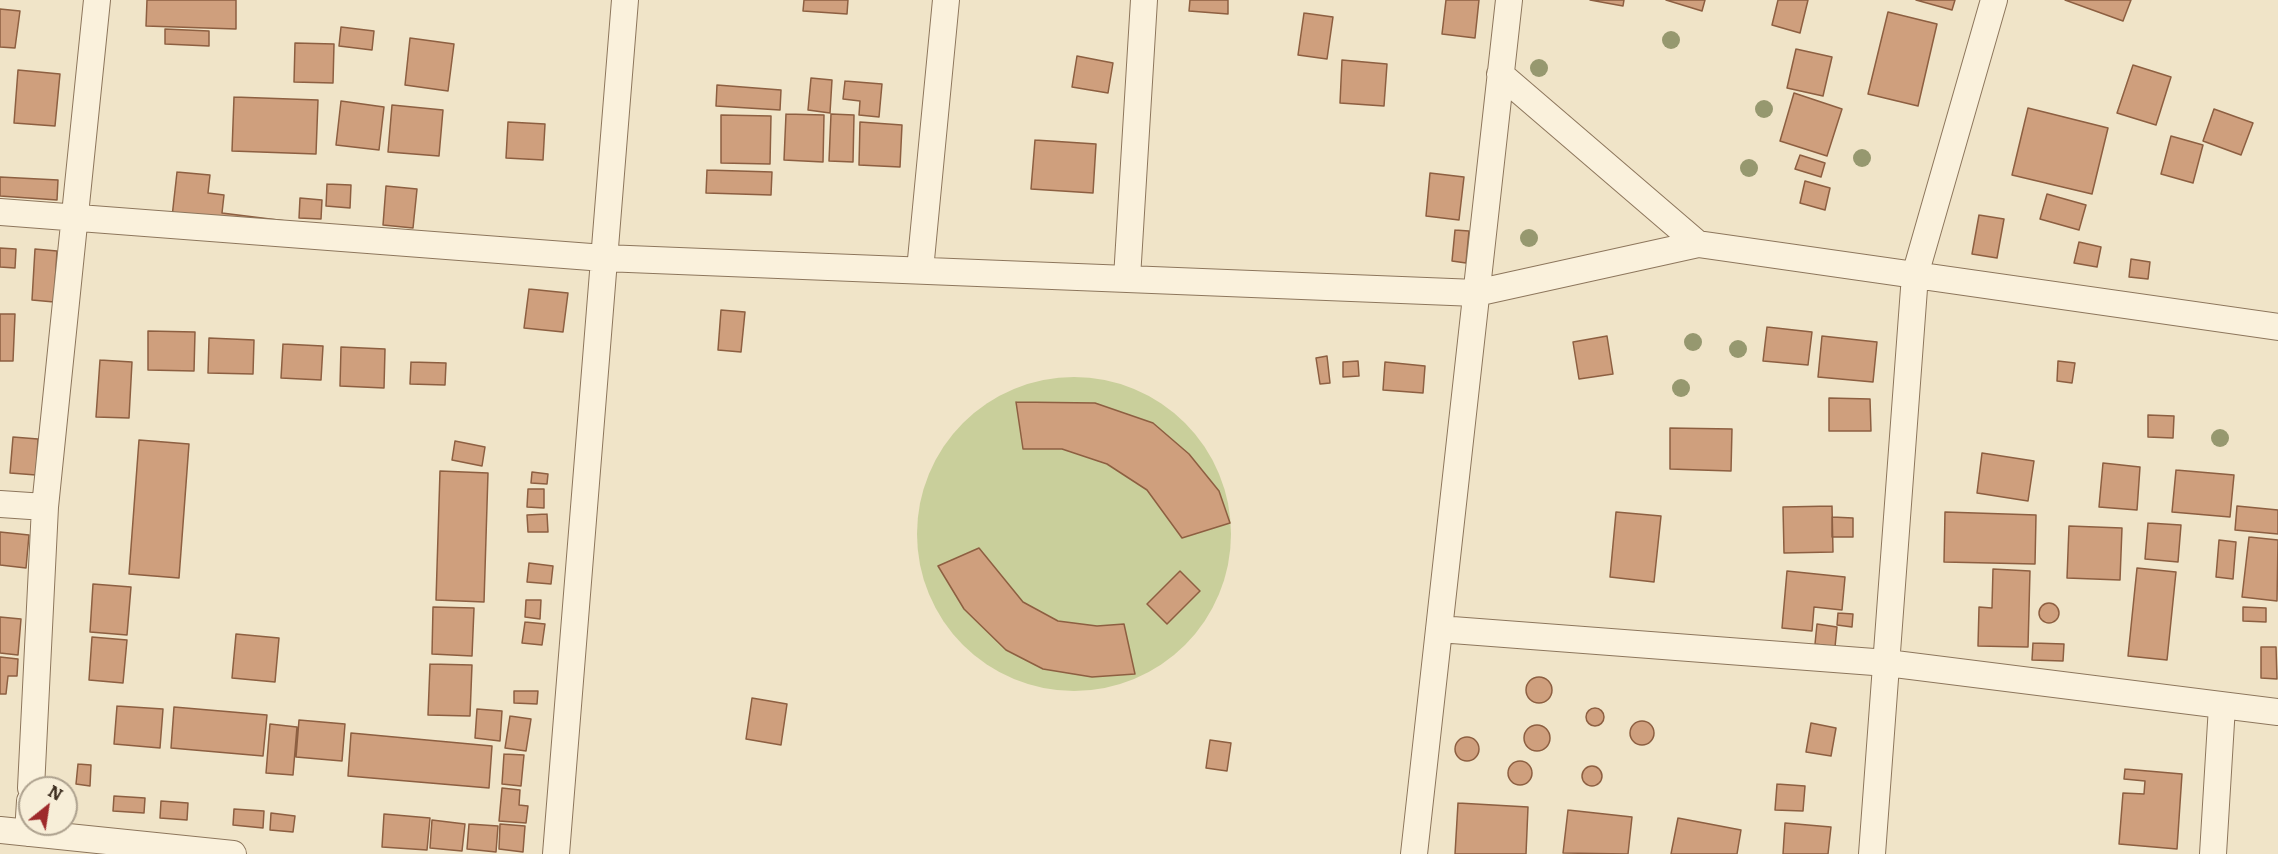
<!DOCTYPE html>
<html>
<head>
<meta charset="utf-8">
<style>
  body { margin:0 }
  #map { position:relative; width:2278px; height:854px; overflow:hidden; background:#f0e4c8; font-family:Literata,serif }
  canvas { display:block }
  .north { position:absolute; left:18px; top:776px; width:60px; height:60px; box-sizing:border-box; background:#f7eed8; border:2px solid #ada18e; border-radius:50%; rotate:30deg; font-size:16px; font-weight:700; line-height:24px; text-align:center; color:#3d2e20 }
  .north::after { content:''; display:block; margin:auto; width:21px; height:27px; background:#9e2a2b; clip-path:polygon(50% 0,100% 100%,50% 72%,0 100%) }
</style>
</head>
<body>
<div id="map">
<canvas width="2278" height="854"></canvas>
<div class="north">N</div>
</div>
<script>
const ctx = document.querySelector('canvas').getContext('2d');
ctx.lineJoin = 'round';
function fill(path, color) { ctx.fillStyle = color; ctx.fill(path, 'evenodd'); }
const toPath = rows => new Path2D(rows.map(r => 'M' + r).join(''));
function trace(path, color, width, dash) { ctx.strokeStyle = color; ctx.lineWidth = width; ctx.lineCap = dash ? 'butt' : 'round'; ctx.setLineDash(dash || []); ctx.stroke(path); }
const green = toPath([
  '917 534a157 157 0 1 1 314 0a157 157 0 1 1-314 0Z'
]);
const building = toPath([
  [147,0,236,0,236,29,146,26,147,0],
  [804,0,848,0,847,14,803,11,804,0],
  [1190,0,1228,0,1228,14,1189,11,1190,0],
  [1446,0,1479,0,1475,38,1442,34,1446,0],
  [1590,0,1624,0,1623,6,1590,0],
  [1666,0,1705,0,1702,11,1666,0],
  [1778,0,1808,0,1800,33,1772,25,1778,0],
  [1916,0,1955,0,1952,10,1916,0],
  [2065,0,2131,0,2123,21,2065,0],
  [0,9,20,11,15,48,0,47,0,9],
  [1888,12,1937,24,1918,106,1868,94,1888,12],
  [1304,13,1333,17,1327,59,1298,55,1304,13],
  [341,27,374,31,372,50,339,46,341,27],
  [165,29,209,31,209,46,165,44,165,29],
  [410,38,454,44,448,91,405,85,410,38],
  [295,43,334,44,333,83,294,82,295,43],
  [1796,49,1832,57,1823,96,1787,88,1796,49],
  [1077,56,1113,63,1108,93,1072,87,1077,56],
  [1342,60,1387,64,1384,106,1340,103,1342,60],
  [2133,65,2171,77,2156,125,2117,113,2133,65],
  [18,70,60,74,55,126,14,123,18,70],
  [811,78,832,80,830,113,808,110,811,78],
  [845,81,882,84,879,117,859,115,860,101,843,99,845,81],
  [717,85,781,90,780,110,716,106,717,85],
  [1794,93,1842,109,1827,156,1780,141,1794,93],
  [234,97,318,100,316,154,232,151,234,97],
  [341,101,384,107,379,150,336,145,341,101],
  [392,105,443,110,439,156,388,152,392,105],
  [2028,108,2108,128,2092,194,2012,175,2028,108],
  [2214,109,2253,123,2241,155,2203,141,2214,109],
  [786,114,824,115,823,162,784,160,786,114],
  [831,114,854,115,853,162,829,161,831,114],
  [721,115,771,116,770,164,721,163,721,115],
  [508,122,545,124,543,160,506,158,508,122],
  [860,122,902,125,900,167,859,165,860,122],
  [2171,136,2203,145,2193,183,2161,174,2171,136],
  [1035,140,1096,144,1093,193,1031,189,1035,140],
  [1800,155,1825,163,1821,177,1795,169,1800,155],
  [707,170,772,172,771,195,706,193,707,170],
  [177,172,210,175,208,193,224,195,222,213,294,222,172,217,177,172],
  [1430,173,1464,177,1459,220,1426,216,1430,173],
  [0,177,58,180,57,200,0,196,0,177],
  [1805,181,1830,188,1825,210,1800,203,1805,181],
  [327,184,351,185,350,208,326,206,327,184],
  [386,186,417,189,413,228,383,225,386,186],
  [2047,194,2086,205,2079,230,2040,219,2047,194],
  [300,198,322,200,321,219,299,218,300,198],
  [1979,215,2004,219,1997,258,1972,254,1979,215],
  [1455,230,1469,231,1466,263,1452,261,1455,230],
  [2079,242,2101,247,2097,267,2074,263,2079,242],
  [0,248,16,249,15,268,0,267,0,248],
  [35,249,57,251,54,302,32,300,35,249],
  [2131,259,2150,262,2148,279,2129,277,2131,259],
  [529,289,568,293,563,332,524,328,529,289],
  [721,310,745,312,741,352,718,350,721,310],
  [0,314,15,314,13,361,0,361,0,314],
  [1767,327,1812,332,1808,365,1763,361,1767,327],
  [148,331,195,332,194,371,148,370,148,331],
  [1607,336,1613,374,1579,379,1573,342,1607,336],
  [1822,336,1877,342,1873,382,1818,377,1822,336],
  [209,338,254,340,253,374,208,373,209,338],
  [283,344,323,346,321,380,281,378,283,344],
  [341,347,385,349,384,388,340,386,341,347],
  [1327,356,1330,383,1320,384,1316,358,1327,356],
  [100,360,132,362,129,418,96,417,100,360],
  [1358,361,1359,376,1343,377,1343,362,1358,361],
  [2058,361,2075,363,2072,383,2057,381,2058,361],
  [411,362,446,363,445,385,410,384,411,362],
  [1385,362,1425,366,1423,393,1383,390,1385,362],
  [1829,398,1870,399,1871,431,1829,431,1829,398],
  [1016,402,1095,403,1153,423,1189,454,1219,491,1230,523,1182,538,1147,490,1107,464,1062,449,1023,449,1016,402],
  [2148,415,2174,416,2173,438,2148,437,2148,415],
  [1670,428,1732,429,1731,471,1670,469,1670,428],
  [13,437,38,439,36,475,10,473,13,437],
  [139,440,189,444,179,578,129,574,139,440],
  [455,441,485,447,482,466,452,460,455,441],
  [1982,453,2034,461,2028,501,1977,493,1982,453],
  [2103,463,2140,467,2137,510,2099,507,2103,463],
  [2176,470,2234,475,2230,517,2172,512,2176,470],
  [440,471,488,473,484,602,436,600,440,471],
  [532,472,548,474,547,484,531,483,532,472],
  [528,489,544,489,544,508,527,507,528,489],
  [1832,506,1833,552,1784,553,1783,507,1832,506],
  [2237,506,2278,510,2278,534,2235,530,2237,506],
  [1616,512,1661,516,1654,582,1610,577,1616,512],
  [1945,512,2036,515,2035,564,1944,562,1945,512],
  [547,514,548,532,528,532,527,515,547,514],
  [1832,517,1853,518,1853,537,1832,537,1832,517],
  [2148,523,2181,525,2178,562,2145,559,2148,523],
  [2069,526,2122,528,2120,580,2067,578,2069,526],
  [0,532,29,535,26,568,0,565,0,532],
  [2249,537,2278,540,2277,601,2242,597,2249,537],
  [2219,540,2236,542,2233,579,2216,577,2219,540],
  [979,548,1023,602,1058,621,1097,626,1124,624,1135,674,1092,677,1043,669,1006,650,964,609,938,566,979,548],
  [529,563,553,566,551,584,527,582,529,563],
  [2137,568,2176,572,2167,660,2128,656,2137,568],
  [1993,569,2030,571,2028,647,1978,646,1979,607,1992,608,1993,569],
  [1180,571,1200,591,1167,624,1147,604,1180,571],
  [1787,571,1845,577,1842,610,1814,607,1812,631,1782,628,1787,571],
  [93,584,131,587,127,635,90,632,93,584],
  [526,600,541,600,540,619,525,617,526,600],
  '2039 613a10 10 0 1 1 20 0a10 10 0 1 1-20 0Z',
  [433,607,474,608,472,656,432,654,433,607],
  [2243,607,2266,608,2266,622,2243,621,2243,607],
  [1838,613,1853,614,1852,627,1837,625,1838,613],
  [0,617,21,619,18,655,0,653,0,617],
  [525,622,545,624,542,645,522,643,525,622],
  [1817,624,1837,627,1835,647,1815,644,1817,624],
  [236,634,279,638,275,682,232,678,236,634],
  [92,637,127,640,123,683,89,680,92,637],
  [2033,643,2064,644,2063,661,2032,660,2033,643],
  [2261,647,2276,647,2277,679,2261,678,2261,647],
  [0,657,18,659,17,676,8,676,6,694,0,694,0,657],
  [430,664,472,665,470,716,428,715,430,664],
  '1526 690a13 13 0 1 1 26 0a13 13 0 1 1-26 0Z',
  [514,691,538,691,537,704,514,703,514,691],
  [752,698,787,704,781,745,746,739,752,698],
  [117,706,163,709,160,748,114,744,117,706],
  [174,707,267,715,263,756,171,748,174,707],
  '1586 717a9 9 0 1 1 18 0a9 9 0 1 1-18 0Z',
  [477,709,502,711,500,741,475,738,477,709],
  [510,716,531,719,526,751,505,748,510,716],
  [299,720,345,724,342,761,296,757,299,720],
  '1630 733a12 12 0 1 1 24 0a12 12 0 1 1-24 0Z',
  [1811,723,1836,728,1831,756,1806,752,1811,723],
  [270,724,297,727,293,775,266,773,270,724],
  '1524 738a13 13 0 1 1 26 0a13 13 0 1 1-26 0Z',
  [351,733,492,746,489,788,348,776,351,733],
  '1455 749a12 12 0 1 1 24 0a12 12 0 1 1-24 0Z',
  [1210,740,1231,743,1227,771,1206,768,1210,740],
  [504,754,524,755,521,786,502,784,504,754],
  '1508 773a12 12 0 1 1 24 0a12 12 0 1 1-24 0Z',
  [78,764,91,765,90,786,76,784,78,764],
  '1582 776a10 10 0 1 1 20 0a10 10 0 1 1-20 0Z',
  [2125,769,2182,774,2177,849,2119,844,2123,793,2144,794,2145,781,2124,779,2125,769],
  [1777,784,1805,786,1803,811,1775,810,1777,784],
  [502,788,520,790,519,805,528,806,526,823,499,821,502,788],
  [114,796,145,798,144,813,113,811,114,796],
  [161,801,188,803,187,820,160,818,161,801],
  [1458,803,1528,807,1526,854,1455,854,1458,803],
  [234,809,264,811,263,828,233,825,234,809],
  [1568,810,1632,817,1628,854,1563,853,1568,810],
  [271,813,295,816,293,832,270,830,271,813],
  [384,814,430,818,427,850,382,847,384,814],
  [1678,818,1741,830,1737,854,1671,854,1678,818],
  [432,820,465,824,462,851,430,848,432,820],
  [1785,823,1831,827,1828,854,1783,854,1785,823],
  [469,824,498,826,496,852,467,849,469,824],
  [500,824,525,826,523,852,499,849,500,824]
]);
const minor = toPath([
  [1500,74,1698,244],
  [0,212,604,258,1476,293,1698,244,2278,327],
  [920,270,946,0],
  [1127,278,1144,0],
  [0,504,45,507],
  [1439,629,1887,663,2278,712],
  [31,788,45,507,97,0],
  [0,830,233,854],
  [28,833,30,801],
  [556,854,625,0],
  [1414,854,1509,0],
  [1872,854,1915,275,1994,0],
  [2213,854,2222,706]
]);
const trees = [
  [1671,40],
  [1539,68],
  [1764,109],
  [1862,158],
  [1749,168],
  [1529,238],
  [1693,342],
  [1738,349],
  [1681,388],
  [2220,438]
];
fill(green, '#c9cf9b');
fill(building, '#cf9f7d');
trace(building, '#8d5f41', 1.5);
trace(minor, '#8d765c', 28);
trace(minor, '#faf1dc', 26);
ctx.fillStyle = '#96986f';
for (const [x, y] of trees) { ctx.beginPath(); ctx.arc(x, y, 9, 0, 2 * Math.PI); ctx.fill(); }
</script>
</body>
</html>
